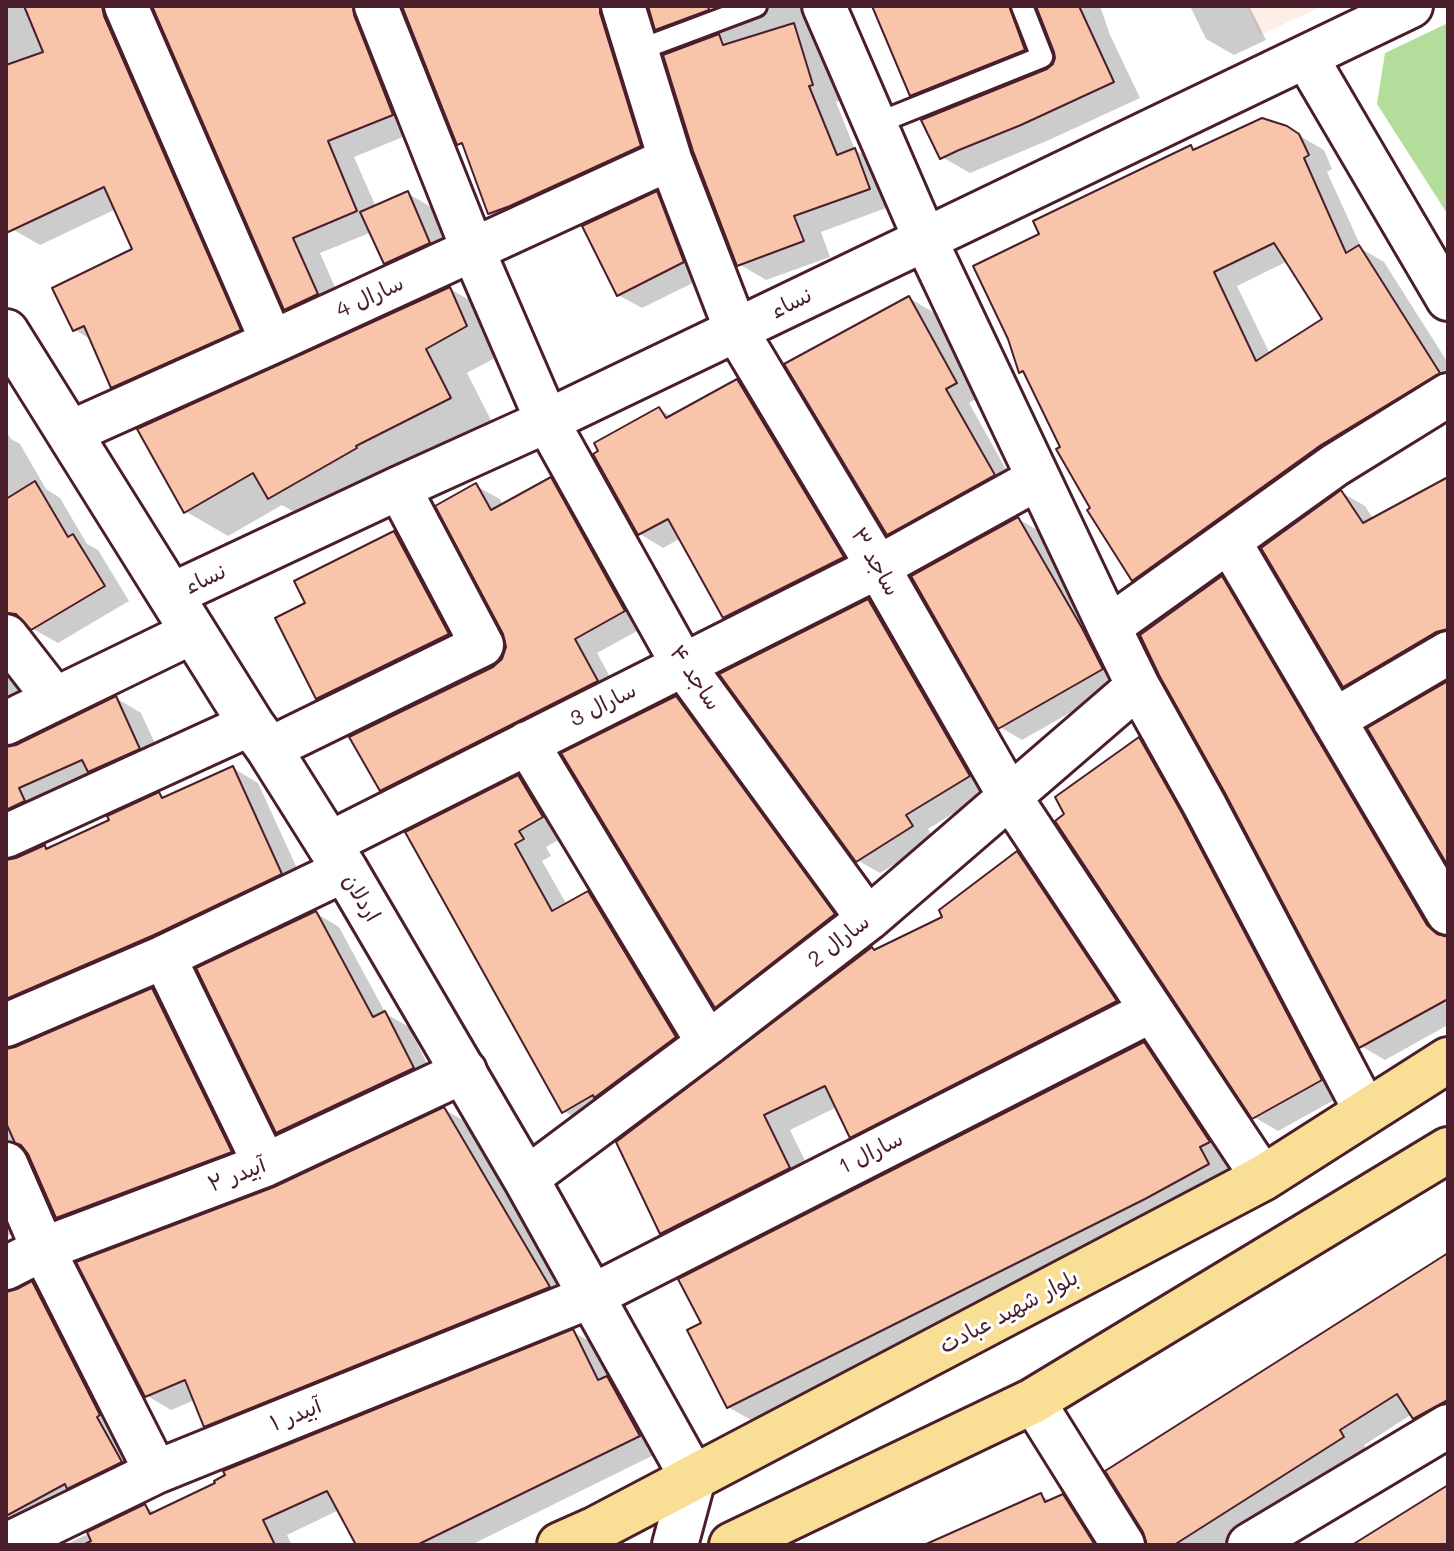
<!DOCTYPE html>
<html>
<head>
<meta charset="utf-8">
<style>
  body { margin:0 }
  #map { position:relative; width:1454px; height:1551px; overflow:hidden; background:#fff; font-family:Mali,sans-serif }
  canvas { display:block }
  .frame { position:absolute; inset:0; border:8px solid #4a1f2b; pointer-events:none }
</style>
</head>
<body>
<div id="map">
<canvas width="1454" height="1551"></canvas>
<div class="frame"></div>
</div>
<script>
const ctx = document.querySelector('canvas').getContext('2d');
ctx.lineJoin = 'round';
function fill(path, color) { ctx.fillStyle = color; ctx.fill(path, 'evenodd'); }
const toPath = rows => new Path2D(rows.map(r => 'M' + r).join(''));
function trace(path, color, width, dash) { ctx.strokeStyle = color; ctx.lineWidth = width; ctx.lineCap = dash ? 'butt' : 'round'; ctx.setLineDash(dash || []); ctx.stroke(path); }
function write(font, color, halo, rows, align = 'center') {
  ctx.font = font + ' Mali,"Playpen Sans Arabic",sans-serif'; ctx.lineWidth = 6; ctx.setLineDash([]); ctx.textBaseline = 'middle'; ctx.strokeStyle = halo; ctx.fillStyle = color; for (const [text, x, y, turn = 0] of rows) {
    ctx.save(); ctx.translate(x, y); ctx.rotate((+turn || 0) * Math.PI / 180); ctx.textAlign = isNaN(turn) ? turn : align; if (halo) ctx.strokeText(text, 0, 0); ctx.fillText(text, 0, 0); ctx.restore();
  }
}
const built = toPath([
  [1247,6,1323,6,1260,35]
]);
const green = toPath([
  [1448,23,1448,215,1377,104,1385,53]
]);
const shadow = toPath([
  [6,6,137,6,267,346,141,402,113,386,92,340,75,330,135,250,116,209,40,245,12,229,6,215],
  [154,6,386,6,420,130,354,157,376,207,407,193,431,207,453,256,409,277,385,263,372,232,320,253,345,310,314,325,286,309],
  [404,6,631,6,668,162,518,229,490,213,465,147,459,144],
  [650,6,810,6,840,101,836,102,855,150,883,166,897,204,821,232,830,257,766,280,739,264,689,47,657,28],
  [875,6,1100,6,1110,35,1140,98,1049,140,970,173,942,157,943,113,912,94],
  [1040,13,1057,58,1053,69,1036,22],
  [1190,6,1249,6,1266,40,1234,55,1206,39],
  [1286,128,1324,150,1332,169,1327,172,1362,249,1384,262,1448,363,1448,397,1158,594,1133,579,1092,508,1028,376,1021,372,1010,338,1042,235,1191,147,1197,150],
  [1288,261,1325,320,1270,354,1237,286],
  [657,194,680,207,707,276,642,308,618,295],
  [450,289,492,313,508,351,467,373,492,422,397,470,312,522,282,505,228,536,185,511],
  [909,298,933,312,980,397,969,403,1017,489,912,547,888,533],
  [737,381,761,395,866,571,748,631,724,617,681,538,663,548,640,534,659,409,673,417],
  [6,431,11,439,20,444,46,489,60,498,87,544,98,550,129,601,58,643,28,626,16,631,42,705,7,736,9,748,16,747,116,698,141,713,164,763,7,848,9,861,45,847,49,850,112,821,159,795,166,798,233,768,258,783,306,888,7,1038,9,1050,152,990,178,1005,256,1166,83,1232,57,1217,30,1154,22,1156,25,1227,6,1237],
  [551,479,574,493,648,625,597,653,620,695,405,803,381,790,504,659,508,645,476,486,500,499,503,505],
  [1448,479,1448,652,1368,699,1344,686,1341,492,1365,506,1374,520],
  [1018,519,1041,532,1124,682,1022,740,1000,727],
  [394,533,418,547,472,648,342,711,318,698,307,603],
  [1222,578,1245,592,1448,936,1448,1025,1385,1060,1361,1046],
  [868,601,892,614,992,789,928,829,935,840,880,873,857,860],
  [676,698,700,712,857,928,740,1020,716,1006],
  [1139,739,1163,753,1345,1094,1278,1131,1254,1117],
  [518,777,547,794,571,833,546,847,551,856,542,861,567,905,588,893,617,910,704,1054,592,1128,564,1111,407,833],
  [1017,853,1044,868,1142,1017,878,1152,851,1136,837,1107,790,1130,816,1183,689,1248,662,1233,876,952,945,918],
  [316,913,339,927,386,1014,409,1027,436,1082,302,1145,278,1132],
  [1144,1044,1173,1061,1239,1159,1229,1165,1238,1181,758,1424,728,1407],
  [444,1109,469,1124,574,1301,231,1440,206,1425,195,1400,171,1410,146,1395,274,1189],
  [1448,1255,1448,1391,1364,1445,1368,1452,1221,1545,1149,1545],
  [32,1284,58,1298,146,1476,6,1545,6,1294],
  [573,1332,598,1346,664,1450,471,1545,358,1545,339,1510,287,1535,292,1545,65,1545,145,1506,156,1513],
  [1041,1495,1051,1501,1063,1496,1088,1511,1109,1545,927,1545]
]);
const building = toPath([
  [24,6,102,6,104,16,241,330,111,388,84,326,73,331,52,288,132,249,104,187,6,233,6,65,43,52,24,6],
  [152,6,353,6,354,15,393,115,328,141,357,211,293,238,318,294,284,310,152,6],
  [402,6,600,6,600,13,641,146,510,206,488,214,462,143,457,145,402,6],
  [648,6,708,6,709,10,655,30,648,6],
  [872,6,1009,6,1025,50,910,96,872,6],
  [1036,6,1079,6,1114,82,1021,125,959,150,940,159,921,120,1047,69,1053,64,1055,58,1054,52,1036,6],
  [794,23,813,85,809,86,837,155,855,148,870,189,794,216,804,241,737,266,693,151,663,55,719,34,723,45,794,23],
  [1262,118,1287,126,1299,134,1309,155,1304,158,1346,253,1359,245,1440,373,1321,445,1132,581,1087,510,1090,508,1056,449,1060,447,1023,371,1019,373,1008,339,973,266,1039,234,1033,221,1191,145,1193,150,1262,118],
  [1274,243,1322,319,1256,361,1214,272,1274,243],
  [408,191,430,243,384,264,360,212,408,191],
  [657,191,684,262,617,296,582,226,657,191],
  [450,287,467,326,426,349,451,398,356,446,357,448,268,499,253,473,184,513,137,429,450,287],
  [909,296,957,383,946,389,995,475,887,535,784,364,909,296],
  [737,379,844,557,723,618,668,519,638,535,593,454,598,451,594,443,659,407,666,418,737,379],
  [551,477,625,611,575,639,598,681,380,791,349,737,493,667,502,659,506,647,503,634,435,506,476,483,491,510,551,477],
  [1448,477,1448,629,1436,632,1343,687,1261,548,1341,490,1363,523,1448,477],
  [35,481,68,537,73,534,105,586,31,630,16,614,6,613,6,499,35,481],
  [1018,517,1082,628,1103,669,998,729,911,576,1018,517],
  [394,531,449,634,316,699,275,618,305,603,294,581,394,531],
  [1222,576,1427,925,1437,934,1448,937,1448,999,1359,1048,1225,793,1159,675,1140,635,1222,576],
  [868,599,970,776,906,815,913,826,856,862,719,674,868,599],
  [1448,681,1448,866,1367,728,1448,681],
  [116,696,140,749,88,772,82,760,19,788,25,801,6,810,6,747,16,745,116,696],
  [676,696,835,914,715,1008,561,753,676,696],
  [1139,737,1183,815,1322,1080,1252,1119,1055,821,1064,814,1055,797,1139,737],
  [233,766,282,874,154,935,6,999,6,860,16,858,45,845,46,849,109,820,107,816,159,792,162,798,233,766],
  [518,775,543,817,519,831,524,839,515,844,552,911,588,891,676,1037,594,1098,593,1095,562,1113,405,832,518,775],
  [1017,851,1117,1001,850,1138,825,1086,764,1115,790,1168,660,1234,616,1142,872,947,874,950,942,917,939,910,1017,851],
  [316,911,373,1017,385,1011,414,1068,276,1133,196,968,316,911],
  [152,988,232,1152,56,1218,28,1154,21,1145,15,1143,6,1123,6,1049,15,1047,152,988],
  [1144,1042,1210,1142,1200,1147,1209,1164,1145,1199,727,1408,687,1330,701,1323,678,1279,1144,1042],
  [444,1107,550,1287,204,1427,185,1380,145,1397,76,1262,274,1187,444,1107],
  [1448,1253,1448,1400,1413,1419,1397,1394,1340,1430,1344,1437,1174,1545,1147,1545,1143,1532,1105,1471,1448,1253],
  [32,1281,100,1415,97,1417,122,1462,67,1489,65,1484,6,1516,6,1292,17,1289,32,1281],
  [573,1329,598,1380,607,1376,640,1436,417,1545,356,1545,327,1491,263,1520,275,1545,83,1545,91,1541,87,1532,145,1504,150,1514,215,1483,214,1481,225,1475,223,1471,573,1329],
  [1448,1485,1448,1545,1352,1545,1448,1485],
  [1041,1493,1045,1502,1063,1494,1095,1545,924,1545,1041,1493]
]);
const lane = toPath([
  [636,51,756,6],
  [875,124,1042,57,1022,6]
]);
const street = toPath([
  [126,6,272,342],
  [376,6,473,250,547,421,683,665,868,919],
  [623,6,670,159,736,330,878,567,1010,797,1263,1178],
  [824,6,925,239,1109,627,1138,686,1204,804,1366,1112],
  [1306,57,1448,299],
  [69,433,272,342,670,159],
  [1229,541,1448,913],
  [171,595,399,488,547,421,1411,6],
  [1109,627,1335,465,1448,395],
  [6,636,55,699],
  [1334,720,1448,653],
  [6,723,193,632],
  [527,743,708,1043],
  [269,749,482,645,399,488],
  [6,836,251,724],
  [328,844,878,567,1037,479],
  [164,957,265,1165],
  [6,1025,164,957,345,870],
  [6,1164,43,1249,156,1472],
  [526,1179,708,1043,868,919,1138,686],
  [6,1268,43,1249,265,1165,465,1071],
  [1033,1401,1123,1545],
  [6,1545,156,1472,592,1296,1151,1011],
  [1249,1545,1448,1426]
]);
const secondary = toPath([
  [6,332,251,724,269,749,345,870,526,1179,693,1478,675,1545]
]);
const primary = toPath([
  [560,1545,596,1529,1263,1178,1448,1060],
  [732,1545,1033,1401,1448,1150]
]);
const streetNames = [
  ["سارال 4",370,297,-25],
  ["نساء",792,303,-26],
  ["ساجد ۳",875,562,60],
  ["نساء",206,579,-25],
  ["ساجد ۴",695,678,56],
  ["سارال 3",603,705,-27],
  ["اردلان",361,898,59],
  ["سارال 2",839,941,-38],
  ["سارال 1",871,1153,-27],
  ["آبیدر ۲",237,1175,-21],
  ["بلوار شهید عبادت",1009,1312,-28],
  ["آبیدر ۱",296,1415,-22]
];
fill(built, '#fdeee6');
fill(green, '#b3dd9a');
fill(shadow, '#0003');
fill(building, '#f9c5aa');
trace(building, '#4a1f2b', 2);
trace(lane, '#4a1f2b', 26);
trace(street, '#4a1f2b', 48);
trace(secondary, '#4a1f2b', 50);
trace(primary, '#4a1f2b', 50);
trace(lane, '#fff', 20);
trace(street, '#fff', 42);
trace(secondary, '#fff', 44);
trace(primary, '#f9df96', 44);
write('22px', '#4a1f2b', '#fff', streetNames);
</script>
</body>
</html>
